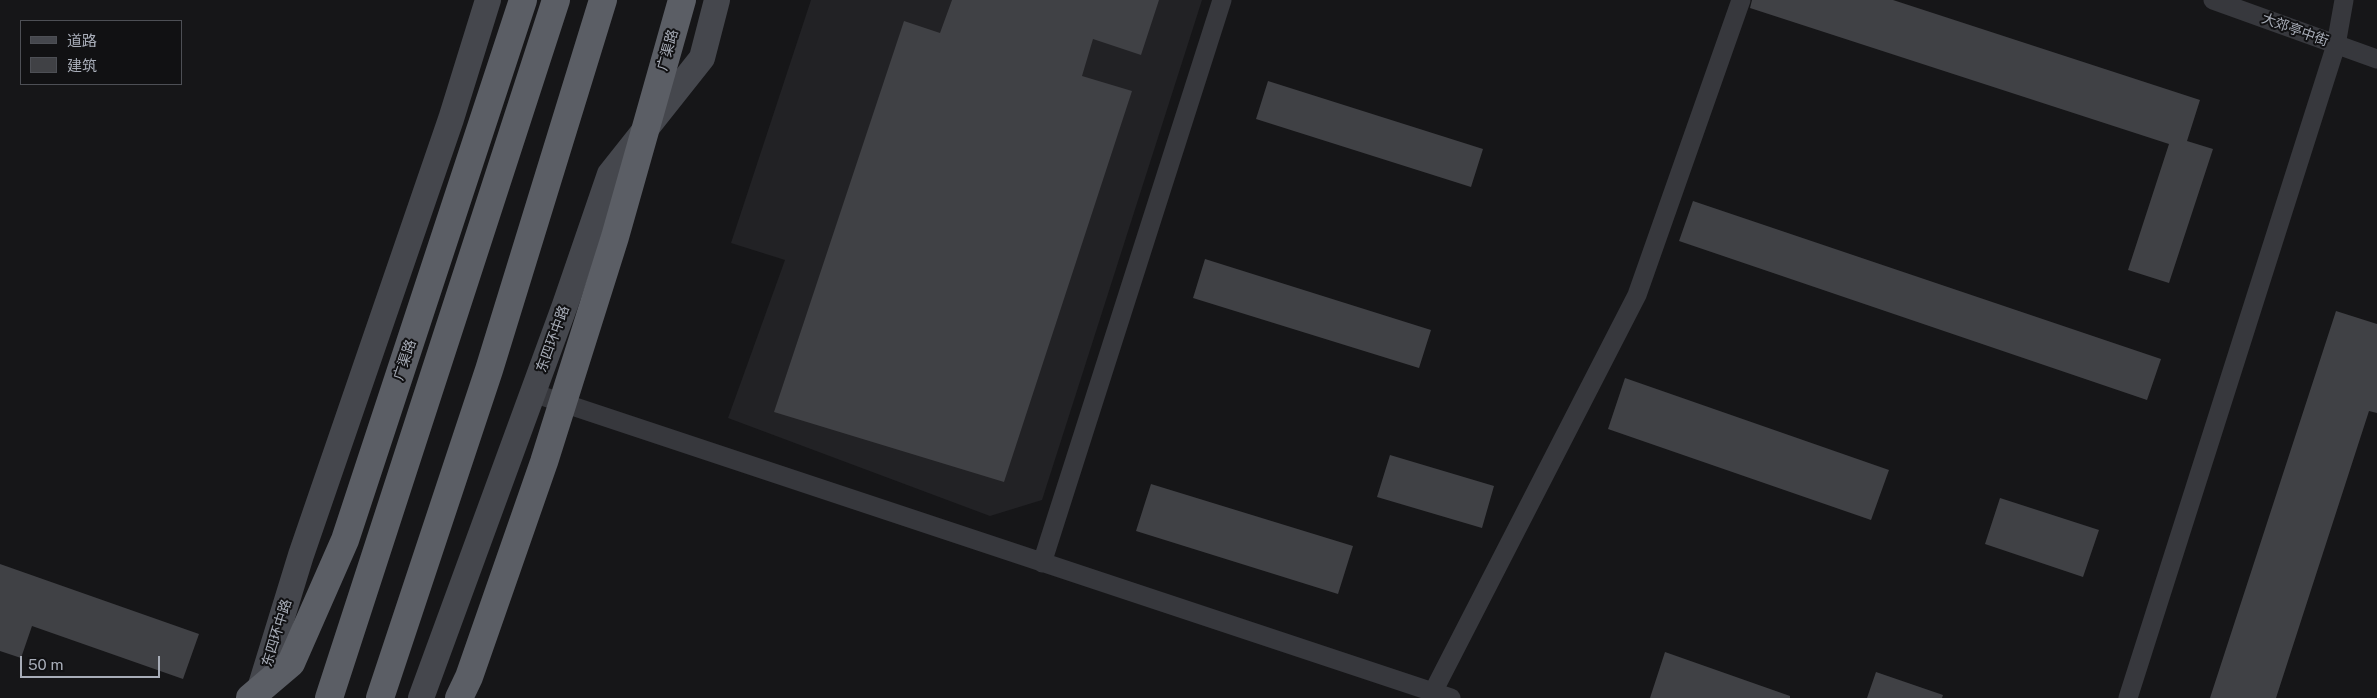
<!DOCTYPE html>
<html>
<head>
<meta charset="utf-8">
<style>
  body { margin:0 }
  #map { position:relative; width:2377px; height:698px; overflow:hidden; background:#161618; font-family:"Public Sans","Noto Sans SC",sans-serif }
  canvas { display:block }
  .legend { position:absolute; left:20px; top:20px; width:162px; height:65px; box-sizing:border-box; background:#111113; border:1px solid #4d4f55; margin:0; padding:6px 9px; list-style:none; font-size:15px; color:#a8adb8 }
  .legend li { display:flex; align-items:center; gap:10px; height:25px }
  .legend b { width:25px; border:1px solid #4d4f55 }
  .scale { position:absolute; left:20px; top:656px; width:140px; height:22px; box-sizing:border-box; border:2px solid #a8adb8; border-top:0; padding-left:6px; font-size:15px; line-height:18px; white-space:nowrap; color:#a8adb8; -webkit-text-stroke:4px #111113; paint-order:stroke }
</style>
</head>
<body>
<div id="map">
<canvas width="2377" height="698"></canvas>
<ul class="legend">
<li><b style="height:6px;background:#45474d"></b>道路</li>
<li><b style="height:14px;background:#404145"></b>建筑</li>
</ul>
<div class="scale">50 m</div>
</div>
<script>
const ctx = document.querySelector('canvas').getContext('2d');
ctx.lineJoin = 'round';
function fill(path, color) { ctx.fillStyle = color; ctx.fill(path, 'evenodd'); }
const toPath = rows => new Path2D(rows.map(r => 'M' + r).join(''));
function trace(path, color, width, dash) { ctx.strokeStyle = color; ctx.lineWidth = width; ctx.lineCap = dash ? 'butt' : 'round'; ctx.setLineDash(dash || []); ctx.stroke(path); }
function write(font, color, halo, rows, align = 'center') {
  ctx.font = font + ' "Public Sans","Noto Sans SC",sans-serif'; ctx.lineWidth = 4; ctx.setLineDash([]); ctx.textBaseline = 'middle'; ctx.strokeStyle = halo; ctx.fillStyle = color; for (const [text, x, y, turn = 0] of rows) {
    ctx.save(); ctx.translate(x, y); ctx.rotate((+turn || 0) * Math.PI / 180); ctx.textAlign = isNaN(turn) ? turn : align; if (halo) ctx.strokeText(text, 0, 0); ctx.fillText(text, 0, 0); ctx.restore();
  }
}
const built = toPath([
  [811,0,1202,0,1042,500,990,516,728,418,785,260,731,243]
]);
const building = toPath([
  [952,0,1159,0,1141,55,1093,39,1082,76,1132,91,1004,482,774,412,904,21,940,33],
  [1752,0,1893,0,2200,100,2187,141,2213,149,2169,283,2128,270,2169,144,1750,8],
  [1268,81,1483,149,1471,187,1256,119],
  [1693,201,2161,359,2147,400,1679,241],
  [1205,259,1431,330,1419,368,1193,298],
  [2336,311,2377,324,2377,413,2369,411,2276,698,2210,698],
  [1625,378,1889,470,1871,520,1608,429],
  [1390,455,1494,486,1482,528,1377,497],
  [1151,484,1353,546,1338,594,1136,531],
  [2000,498,2099,530,2083,577,1985,544],
  [0,564,199,634,183,679,32,626,21,658,0,651],
  [1665,652,1790,696,1790,698,1650,698],
  [1876,672,1943,695,1942,698,1867,698]
]);
const minor = toPath([
  [2213,0,2377,59],
  [533,393,1451,698],
  [1042,563,1222,0],
  [1433,692,1637,295,1741,0],
  [2128,698,2336,45,2344,0]
]);
const secondary = toPath([
  [257,698,301,555,451,119,488,0],
  [421,698,565,305,610,174,702,58,717,0]
]);
const trunk = toPath([
  [329,698,556,0],
  [380,698,489,370,603,0]
]);
const trunkBridge = toPath([
  [250,698,291,663,345,540,523,0],
  [459,698,469,677,544,462,615,237,682,0]
]);
const streetNames = [
  ["大郊亭中街",2295,30,20],
  ["广渠路",668,50,-74],
  ["东四环中路",553,339,-70],
  ["广渠路",405,360,-71],
  ["东四环中路",277,633,-73]
];
fill(built, '#222225');
fill(building, '#404145');
trace(minor, '#37383d', 19);
trace(secondary, '#45474d', 26);
trace(trunk, '#5b5e65', 28);
trace(trunkBridge, '#5b5e65', 28);
write('14px', '#a8adb8', '#111113', streetNames);
</script>
</body>
</html>
